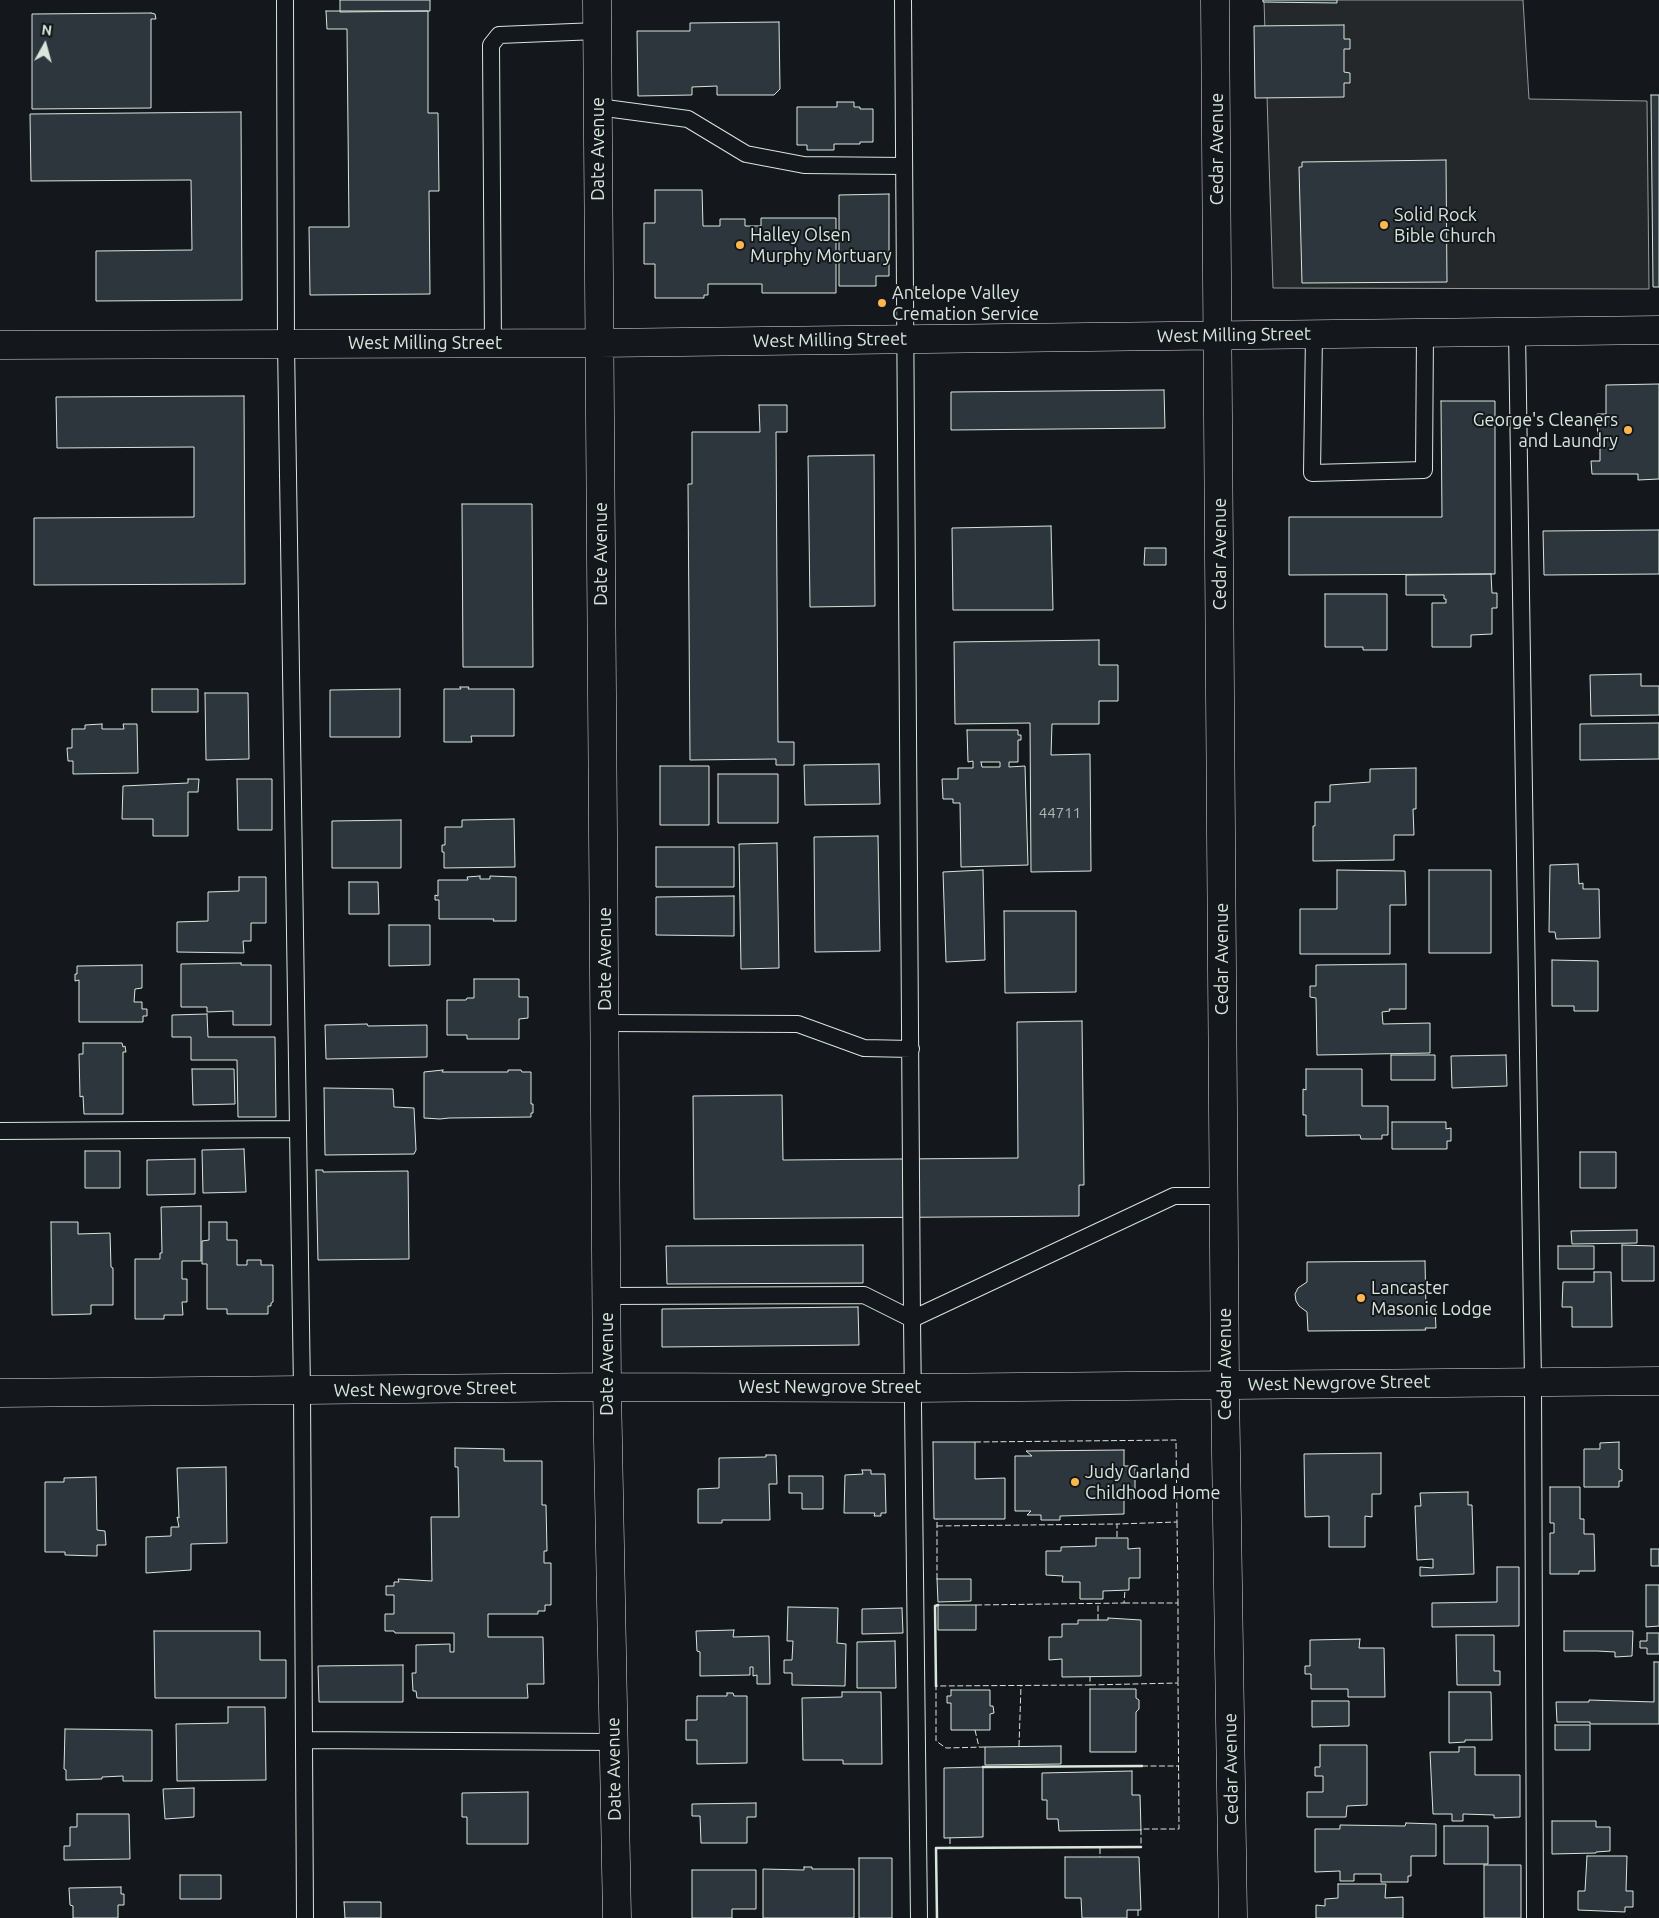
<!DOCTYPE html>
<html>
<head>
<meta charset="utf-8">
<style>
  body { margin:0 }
  #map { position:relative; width:1659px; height:1918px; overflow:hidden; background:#14181c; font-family:Ubuntu,sans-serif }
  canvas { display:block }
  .north { position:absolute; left:20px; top:20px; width:50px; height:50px; -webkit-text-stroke:4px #14181c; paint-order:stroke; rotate:7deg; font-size:14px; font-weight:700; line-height:20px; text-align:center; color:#d8e6dc }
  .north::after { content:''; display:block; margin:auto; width:18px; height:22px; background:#d8e6dc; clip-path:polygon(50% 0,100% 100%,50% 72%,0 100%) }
</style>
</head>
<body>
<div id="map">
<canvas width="1659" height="1918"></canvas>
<div class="north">N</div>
</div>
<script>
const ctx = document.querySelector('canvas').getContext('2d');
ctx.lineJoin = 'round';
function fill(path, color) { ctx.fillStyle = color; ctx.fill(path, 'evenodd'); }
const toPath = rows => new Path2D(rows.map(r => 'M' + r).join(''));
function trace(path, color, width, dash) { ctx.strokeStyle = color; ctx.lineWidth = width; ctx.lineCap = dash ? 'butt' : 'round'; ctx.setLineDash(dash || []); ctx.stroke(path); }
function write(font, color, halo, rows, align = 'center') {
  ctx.font = font + ' Ubuntu,sans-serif'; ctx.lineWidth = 4; ctx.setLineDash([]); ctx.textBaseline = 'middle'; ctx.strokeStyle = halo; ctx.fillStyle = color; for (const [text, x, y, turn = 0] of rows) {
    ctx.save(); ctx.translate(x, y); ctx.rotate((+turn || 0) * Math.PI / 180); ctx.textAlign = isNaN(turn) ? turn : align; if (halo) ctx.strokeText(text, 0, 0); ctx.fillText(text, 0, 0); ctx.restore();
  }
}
const parking = toPath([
  [1264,0,1523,0,1529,99,1647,101,1649,289,1273,288,1264,0]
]);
const building = toPath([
  [340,0,430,0,430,11,340,12,340,0],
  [1263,0,1337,0,1337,3,1263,2,1263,0],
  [326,11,428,11,428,113,438,113,439,191,429,191,430,294,310,295,309,227,349,227,347,29,327,29,326,11],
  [151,13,155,14,156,19,151,19,151,108,32,109,32,14,151,13],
  [779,22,780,89,774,95,717,95,717,86,692,87,692,95,638,96,637,31,690,31,690,23,779,22],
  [1344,25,1344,39,1350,39,1350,49,1344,49,1344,72,1350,73,1350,83,1344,83,1344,97,1255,98,1254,26,1344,25],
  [1651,95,1659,95,1659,287,1653,287,1651,95],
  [837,102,854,102,854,107,860,107,860,109,873,109,873,142,860,142,860,144,834,144,834,150,807,150,807,145,797,145,797,107,837,107,837,102],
  [241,112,242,300,96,301,96,251,192,250,191,180,31,181,30,114,241,112],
  [1446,160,1447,282,1302,283,1299,167,1302,167,1302,162,1446,160],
  [655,190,702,190,703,226,720,226,720,219,745,219,745,226,761,226,761,218,836,218,836,293,762,293,762,284,708,284,708,295,704,295,704,298,655,298,655,264,644,264,644,223,655,223,655,190],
  [889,194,889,276,876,276,876,286,839,286,839,195,889,194],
  [1659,384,1659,479,1638,480,1638,474,1592,474,1591,461,1600,461,1600,446,1598,447,1597,414,1606,414,1606,385,1659,384],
  [1164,390,1165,428,951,430,951,392,1164,390],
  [244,396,245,584,34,585,34,518,194,517,194,447,57,448,56,397,244,396],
  [1441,401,1495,401,1495,574,1289,575,1289,517,1442,517,1441,401],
  [759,405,787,405,787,432,776,432,778,742,794,742,794,765,776,765,776,759,690,760,688,484,692,484,692,432,760,432,759,405],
  [874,455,875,606,810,607,808,456,874,455],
  [462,504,532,504,533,667,463,667,462,504],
  [1051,526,1053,610,953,610,952,528,1051,526],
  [1659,530,1659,574,1544,575,1543,531,1659,530],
  [1145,548,1166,548,1166,565,1144,565,1145,548],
  [1491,574,1492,593,1497,593,1497,608,1492,608,1492,634,1471,635,1471,647,1432,647,1432,603,1446,603,1446,599,1444,599,1444,595,1406,595,1406,575,1491,574],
  [1325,594,1387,594,1387,650,1363,650,1363,647,1325,647,1325,594],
  [1099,640,1099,665,1118,665,1118,701,1099,701,1099,724,1052,724,1051,755,1090,754,1091,871,1031,872,1030,723,955,724,954,642,1099,640],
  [1641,674,1641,686,1659,686,1659,715,1591,716,1590,675,1641,674],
  [460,687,469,687,468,689,514,689,514,736,471,736,472,742,444,742,444,689,461,689,460,687],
  [152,689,198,689,198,712,152,712,152,689],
  [400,689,400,737,330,737,330,690,400,689],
  [205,693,248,693,249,759,206,760,205,693],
  [1659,723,1659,759,1580,760,1580,724,1659,723],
  [102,724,102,729,124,729,123,724,137,724,138,773,73,774,73,761,68,761,67,748,72,748,72,729,85,729,85,725,102,724],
  [967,730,1018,730,1018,735,1021,735,1021,740,1018,740,1018,762,1009,762,1009,767,1025,766,1028,865,961,867,960,803,953,803,953,799,943,799,942,779,958,779,958,768,973,768,973,761,968,762,967,730],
  [981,762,1000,762,1000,767,982,767,981,762],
  [879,764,880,804,805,805,804,765,879,764],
  [660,766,709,766,709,825,660,825,660,766],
  [1416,768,1416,809,1413,809,1414,835,1394,835,1394,860,1313,861,1313,826,1315,826,1315,802,1330,802,1330,785,1370,782,1370,769,1416,768],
  [718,774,778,774,778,823,718,823,718,774],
  [188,779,199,779,198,792,188,792,188,836,153,836,153,819,122,819,123,786,188,783,188,779],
  [237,779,272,779,272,830,238,830,237,779],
  [514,819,515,867,444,868,444,852,442,852,442,845,445,845,445,827,462,827,462,820,514,819],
  [401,820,401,868,332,868,332,821,401,820],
  [878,836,880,951,815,952,814,837,878,836],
  [777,843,779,968,741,969,739,844,777,843],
  [656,847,734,847,734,887,656,887,656,847],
  [1578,864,1579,884,1583,883,1583,889,1599,889,1600,938,1556,939,1555,932,1549,932,1550,865,1578,864],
  [983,870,985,960,946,962,943,872,983,870],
  [1337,870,1405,871,1406,905,1390,905,1390,954,1300,954,1300,909,1337,909,1337,870],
  [1429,870,1491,870,1491,953,1429,953,1429,870],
  [480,876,480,879,490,879,490,876,516,877,516,921,493,921,494,919,439,919,439,900,435,900,435,895,438,896,438,880,468,880,467,877,480,876],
  [239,877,266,877,266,923,251,923,251,941,243,941,244,953,177,952,177,922,208,921,208,892,239,891,239,877],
  [349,882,378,882,379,914,349,914,349,882],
  [734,896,734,936,656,935,656,897,734,896],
  [1004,911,1076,911,1076,992,1005,993,1004,911],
  [389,925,430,925,430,965,389,966,389,925],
  [1552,960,1598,961,1598,1011,1574,1011,1574,1006,1552,1006,1552,960],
  [241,963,241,965,271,965,271,1025,233,1025,233,1011,207,1012,207,1007,181,1007,181,964,241,963],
  [1406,964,1406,1009,1389,1009,1390,1011,1382,1012,1383,1024,1430,1023,1430,1053,1317,1055,1316,998,1310,997,1310,986,1316,986,1316,965,1406,964],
  [142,965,142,988,135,989,134,1002,142,1002,142,1009,147,1009,147,1016,143,1016,143,1022,79,1022,79,980,75,981,75,974,77,974,77,966,142,965],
  [474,979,519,979,519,997,528,997,528,1018,519,1019,519,1039,467,1039,467,1035,447,1035,447,1000,466,1000,467,998,474,998,474,979],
  [207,1014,208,1037,275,1037,276,1117,238,1117,237,1060,191,1060,191,1037,172,1037,172,1015,207,1014],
  [1082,1021,1084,1185,1079,1185,1079,1216,694,1219,693,1096,782,1095,783,1160,1018,1158,1017,1022,1082,1021],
  [367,1024,368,1026,427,1025,427,1057,326,1059,325,1025,367,1024],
  [83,1043,122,1043,123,1047,125,1046,126,1052,123,1052,123,1114,84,1114,83,1096,80,1097,79,1054,83,1054,83,1043],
  [1391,1055,1435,1055,1435,1080,1391,1080,1391,1055],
  [1506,1055,1507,1086,1452,1088,1451,1056,1506,1055],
  [192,1069,234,1069,235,1104,193,1105,192,1069],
  [1306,1069,1362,1069,1362,1106,1388,1106,1388,1135,1382,1135,1382,1139,1361,1139,1360,1135,1306,1136,1306,1115,1303,1115,1303,1089,1306,1090,1306,1069],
  [443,1070,442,1072,508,1072,508,1070,521,1070,522,1072,531,1072,531,1104,533,1104,533,1113,531,1113,531,1117,449,1118,440,1119,424,1118,424,1072,443,1070],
  [324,1088,393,1089,394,1107,414,1108,416,1150,414,1154,325,1155,324,1088],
  [1392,1122,1446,1122,1446,1129,1451,1128,1451,1141,1447,1141,1447,1149,1392,1149,1392,1122],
  [244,1149,246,1192,203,1193,202,1150,244,1149],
  [85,1151,120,1151,120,1188,85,1188,85,1151],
  [1580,1152,1616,1152,1616,1188,1580,1188,1580,1152],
  [195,1159,195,1194,147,1195,147,1160,195,1159],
  [316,1170,323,1170,323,1172,408,1171,409,1259,318,1260,316,1170],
  [201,1206,201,1261,182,1261,182,1279,187,1279,187,1302,182,1302,183,1315,164,1315,164,1319,135,1319,135,1259,160,1259,160,1253,162,1253,161,1207,201,1206],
  [51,1222,78,1222,78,1234,110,1233,111,1267,113,1268,113,1305,91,1305,91,1314,52,1315,51,1222],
  [209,1222,227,1222,227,1240,237,1240,237,1265,247,1265,247,1260,261,1260,261,1265,273,1265,273,1302,271,1303,271,1306,268,1306,268,1314,227,1314,227,1309,207,1309,207,1264,202,1264,202,1241,209,1240,209,1222],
  [1637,1230,1637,1243,1572,1244,1571,1231,1637,1230],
  [863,1245,863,1283,667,1284,666,1246,863,1245],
  [1622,1245,1654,1246,1654,1281,1622,1281,1622,1245],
  [1558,1246,1594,1246,1594,1269,1558,1269,1558,1246],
  [1425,1261,1426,1309,1435,1309,1436,1328,1425,1328,1426,1330,1308,1331,1307,1312,1299,1306,1296,1301,1295,1294,1298,1288,1307,1282,1307,1262,1425,1261],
  [1594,1272,1611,1272,1612,1327,1572,1327,1572,1307,1562,1307,1563,1282,1594,1282,1594,1272],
  [858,1307,859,1345,662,1347,662,1309,858,1307],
  [933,1442,975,1442,975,1479,1005,1478,1005,1519,934,1519,933,1442],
  [1619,1442,1619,1469,1622,1470,1622,1481,1619,1481,1619,1487,1584,1487,1584,1449,1600,1449,1600,1443,1619,1442],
  [455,1448,504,1449,504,1461,542,1461,542,1505,546,1505,547,1551,544,1551,544,1563,551,1563,551,1605,545,1605,545,1611,538,1611,538,1614,488,1614,488,1637,543,1637,544,1684,527,1684,528,1698,417,1698,416,1691,413,1691,412,1673,416,1673,416,1645,450,1644,450,1652,454,1652,454,1633,395,1633,394,1631,385,1631,385,1614,394,1614,394,1595,386,1595,386,1586,394,1586,394,1582,399,1582,398,1579,432,1581,431,1517,459,1517,458,1467,455,1467,455,1448],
  [1124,1450,1124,1466,1135,1466,1135,1499,1124,1499,1124,1514,1060,1516,1060,1520,1041,1520,1041,1515,1027,1515,1031,1511,1015,1511,1015,1456,1032,1456,1026,1451,1124,1450],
  [1381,1453,1381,1494,1372,1494,1372,1517,1365,1516,1365,1547,1329,1547,1329,1516,1305,1517,1304,1454,1381,1453],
  [766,1455,776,1455,777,1484,769,1484,770,1520,722,1520,722,1523,698,1523,698,1489,719,1488,719,1458,766,1457,766,1455],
  [226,1467,227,1543,191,1544,191,1570,146,1573,146,1537,171,1536,171,1527,179,1527,177,1517,179,1518,177,1468,226,1467],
  [862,1470,871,1470,871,1474,885,1474,886,1513,881,1513,881,1516,874,1516,875,1513,844,1513,845,1475,863,1474,862,1470],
  [789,1476,823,1476,823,1509,802,1509,802,1493,789,1493,789,1476],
  [96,1477,97,1530,105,1531,106,1545,97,1545,97,1556,65,1555,65,1552,45,1552,45,1482,64,1482,64,1478,96,1477],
  [1550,1487,1580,1487,1580,1519,1584,1519,1584,1534,1594,1534,1595,1571,1579,1571,1579,1574,1550,1574,1550,1533,1554,1533,1554,1523,1550,1523,1550,1487],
  [1468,1492,1468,1505,1472,1505,1474,1574,1420,1576,1420,1567,1433,1568,1433,1559,1417,1560,1415,1506,1421,1506,1420,1493,1468,1492],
  [1096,1538,1128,1538,1128,1549,1140,1548,1140,1578,1129,1578,1129,1590,1103,1591,1103,1599,1080,1599,1080,1582,1062,1582,1063,1576,1046,1575,1046,1551,1061,1551,1061,1547,1096,1546,1096,1538],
  [1651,1549,1659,1549,1659,1566,1651,1566,1651,1549],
  [1497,1567,1519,1567,1519,1626,1432,1627,1432,1603,1497,1602,1497,1567],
  [937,1579,971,1579,971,1601,938,1602,937,1579],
  [1646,1585,1659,1585,1659,1626,1646,1627,1646,1585],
  [938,1605,976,1605,976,1630,938,1630,938,1605],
  [788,1607,838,1608,837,1643,846,1644,845,1686,792,1685,792,1673,784,1673,784,1660,792,1660,793,1641,787,1641,788,1607],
  [902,1608,903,1633,862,1634,862,1609,902,1608],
  [1108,1618,1141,1620,1141,1676,1062,1677,1062,1659,1049,1660,1049,1637,1062,1637,1062,1624,1078,1624,1078,1620,1108,1620,1108,1618],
  [734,1630,733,1637,769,1636,770,1684,757,1684,757,1675,753,1676,753,1667,750,1667,750,1675,700,1676,700,1652,697,1651,696,1631,734,1630],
  [154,1631,260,1631,260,1660,286,1660,286,1698,155,1698,154,1631],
  [1564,1631,1633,1631,1632,1656,1615,1657,1615,1652,1597,1651,1564,1651,1564,1631],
  [1647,1633,1659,1633,1659,1654,1647,1654,1647,1648,1640,1648,1640,1641,1647,1641,1647,1633],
  [1456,1635,1494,1635,1494,1671,1500,1671,1500,1685,1457,1685,1456,1635],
  [1360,1639,1359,1648,1384,1648,1385,1697,1348,1697,1348,1689,1311,1689,1311,1674,1305,1674,1305,1666,1310,1666,1310,1640,1360,1639],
  [895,1641,896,1688,857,1688,857,1642,895,1641],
  [1654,1662,1659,1662,1659,1724,1590,1724,1590,1722,1557,1722,1556,1702,1589,1702,1589,1700,1654,1702,1654,1662],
  [403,1665,403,1702,319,1702,318,1666,403,1665],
  [1090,1689,1136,1689,1136,1698,1139,1700,1139,1709,1136,1712,1136,1752,1090,1752,1090,1689],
  [951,1690,990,1690,990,1706,993,1706,994,1713,990,1714,990,1730,951,1730,951,1703,947,1703,947,1696,951,1696,951,1690],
  [842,1692,881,1692,882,1764,843,1764,843,1760,803,1760,802,1698,842,1697,842,1692],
  [1449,1692,1491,1692,1492,1740,1465,1740,1465,1742,1449,1743,1449,1692],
  [727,1693,733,1693,734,1696,747,1696,747,1763,697,1764,697,1740,686,1740,686,1720,697,1720,697,1696,727,1696,727,1693],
  [1312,1701,1349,1701,1349,1726,1312,1727,1312,1701],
  [228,1707,265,1707,266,1780,177,1781,176,1724,228,1723,228,1707],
  [1555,1725,1590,1725,1590,1750,1555,1750,1555,1725],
  [65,1729,152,1730,152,1781,123,1781,123,1776,102,1777,102,1779,66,1780,66,1770,64,1769,65,1729],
  [1320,1745,1367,1745,1367,1805,1347,1806,1346,1817,1307,1817,1307,1792,1323,1792,1323,1776,1315,1776,1315,1767,1320,1767,1320,1745],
  [1061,1746,1061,1764,985,1765,985,1747,1061,1746],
  [1459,1747,1475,1747,1475,1775,1520,1775,1520,1817,1494,1818,1494,1815,1463,1814,1463,1821,1452,1821,1452,1814,1433,1814,1430,1752,1459,1752,1459,1747],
  [983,1767,983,1837,944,1838,944,1768,983,1767],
  [1132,1771,1132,1795,1140,1795,1141,1830,1059,1831,1058,1819,1047,1819,1047,1800,1042,1800,1042,1773,1132,1771],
  [194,1788,194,1817,165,1819,163,1789,194,1788],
  [528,1792,528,1844,467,1844,467,1817,462,1817,462,1793,528,1792],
  [756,1803,756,1817,747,1817,747,1843,701,1843,700,1816,692,1816,692,1804,756,1803],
  [77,1814,129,1814,130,1859,64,1860,64,1846,70,1846,70,1827,77,1827,77,1814],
  [1552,1821,1596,1821,1596,1827,1610,1827,1610,1851,1596,1852,1596,1853,1552,1854,1552,1821],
  [1406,1823,1436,1824,1436,1856,1411,1856,1411,1876,1408,1876,1408,1882,1381,1882,1381,1874,1354,1874,1354,1881,1340,1881,1340,1871,1315,1872,1315,1829,1340,1829,1340,1825,1405,1826,1406,1823],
  [1444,1826,1488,1826,1488,1864,1444,1864,1444,1826],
  [1587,1856,1627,1856,1626,1891,1633,1891,1633,1907,1625,1907,1625,1912,1578,1910,1578,1891,1585,1891,1587,1856],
  [1065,1857,1139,1857,1141,1910,1127,1910,1127,1918,1082,1918,1081,1898,1065,1898,1065,1857],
  [859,1858,892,1858,892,1918,859,1918,859,1858],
  [1484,1865,1521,1865,1521,1918,1484,1918,1484,1865],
  [804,1867,812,1867,812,1869,854,1869,854,1918,763,1918,763,1869,804,1870,804,1867],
  [692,1870,756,1870,756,1909,732,1909,732,1918,692,1918,692,1870],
  [180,1875,221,1875,221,1899,180,1899,180,1875],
  [1338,1884,1386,1884,1385,1898,1403,1897,1403,1918,1316,1918,1316,1905,1325,1906,1325,1899,1338,1898,1338,1884],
  [121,1887,121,1894,124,1894,124,1905,118,1905,118,1918,73,1918,73,1906,70,1905,69,1888,121,1887],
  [344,1902,381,1902,381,1918,345,1918,344,1902]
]);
const lane = toPath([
  [285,0,286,344,302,1390,305,1918],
  [903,0,912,1319,919,1918],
  [598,107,688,119,746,154,804,165,903,166],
  [1517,331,1533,1381,1535,1918],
  [1314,334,1312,473,1424,470,1425,332],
  [493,343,491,45,499,35,597,31],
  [605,1023,798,1024,864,1048,911,1049],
  [0,1131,297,1129],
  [607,1296,864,1295,912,1319],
  [912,1319,1174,1196,1224,1196],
  [304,1740,614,1742]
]);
const street = toPath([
  [597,0,607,1387,617,1918],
  [1215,0,1225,1385,1233,1918],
  [0,345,600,343,1659,330],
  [0,1393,607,1387,913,1388,1659,1381]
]);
const fence = toPath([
  [975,1442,1176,1440,1177,1522,1117,1524],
  [1177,1522,1178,1603],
  [937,1526,1117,1524,1117,1538],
  [937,1579,937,1519],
  [1124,1603,1178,1603,1178,1683],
  [976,1605,1124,1603,1125,1590],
  [1098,1620,1098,1603],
  [1090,1685,1178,1683,1179,1829,1141,1829,1141,1847],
  [975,1730,979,1747],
  [1019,1746,1021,1686],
  [985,1747,946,1748,936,1741,936,1686,1090,1685,1090,1677],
  [1142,1766,1179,1766],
  [950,1838,950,1848],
  [1100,1848,1100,1857],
  [1138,1910,1138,1918]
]);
const wall = toPath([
  [936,1686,935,1606,938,1605],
  [983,1767,1142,1766],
  [937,1918,936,1848,1141,1847]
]);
const markers = [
  [1384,225,5,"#ffb74d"],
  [740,245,5,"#ffb74d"],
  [882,303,5,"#ffb74d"],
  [1628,430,5,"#ffb74d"],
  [1361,1298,5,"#ffb74d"],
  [1075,1482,5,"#ffb74d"]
];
const numberNames = [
  ["44711",1060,813]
];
const streetNames = [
  ["Date Avenue",598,149,-90],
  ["Cedar Avenue",1217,149,-90],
  ["West Milling Street",1234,335,-1],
  ["West Milling Street",830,340,-1],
  ["West Milling Street",425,343],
  ["Date Avenue",601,554,-90],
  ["Cedar Avenue",1220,554,-90],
  ["Date Avenue",605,959,-90],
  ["Cedar Avenue",1222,959,-90],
  ["Date Avenue",607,1364,-90],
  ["Cedar Avenue",1225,1364,-90],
  ["West Newgrove Street",1339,1383,-1],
  ["West Newgrove Street",830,1387],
  ["West Newgrove Street",425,1389,-1],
  ["Date Avenue",614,1769,-91],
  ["Cedar Avenue",1231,1769,-91]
];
const poiNames = [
  ["Solid Rock",1394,215],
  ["Bible Church",1394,236],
  ["Halley Olsen",750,235],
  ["Murphy Mortuary",750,256],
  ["Antelope Valley",892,293],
  ["Cremation Service",892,314],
  ["George's Cleaners",1618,420,"right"],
  ["and Laundry",1618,441,"right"],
  ["Lancaster",1371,1288],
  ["Masonic Lodge",1371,1309],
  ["Judy Garland",1085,1472],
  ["Childhood Home",1085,1493]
];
fill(parking, '#24282b');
trace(parking, '#939e99', 1);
fill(building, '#2c363c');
trace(building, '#d8e6dc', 1);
trace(lane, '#d8e6dc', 18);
trace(street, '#d8e6dc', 29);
trace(lane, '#14181c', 16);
trace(street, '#14181c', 28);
trace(fence, '#d8e6dc', 1, [6, 2.5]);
trace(wall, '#d8e6dc', 2.5);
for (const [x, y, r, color] of markers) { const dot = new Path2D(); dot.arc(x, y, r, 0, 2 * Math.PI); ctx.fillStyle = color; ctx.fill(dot); trace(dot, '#14181c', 2); }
write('15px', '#adbab4', null, numberNames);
write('18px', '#d8e6dc', '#14181c', streetNames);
write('18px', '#d8e6dc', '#14181c', poiNames, 'left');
</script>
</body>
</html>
